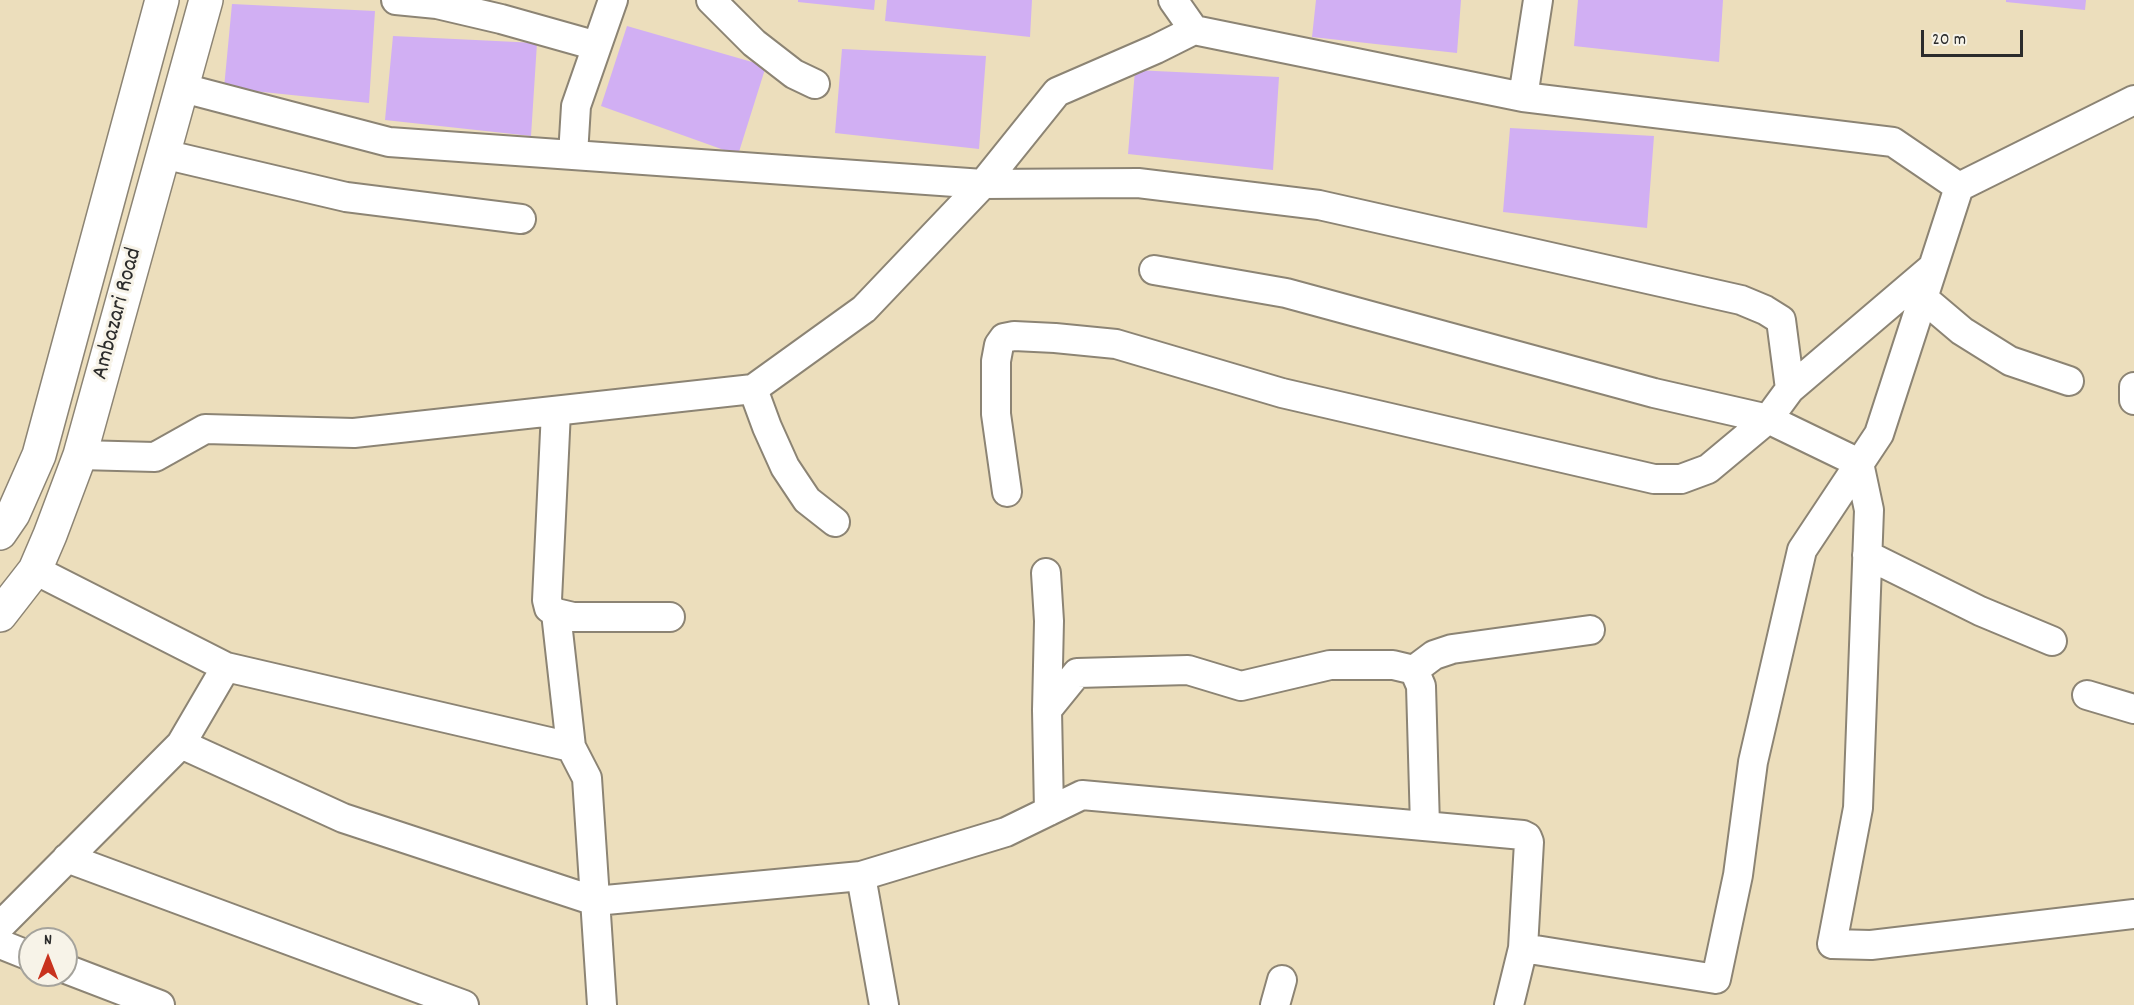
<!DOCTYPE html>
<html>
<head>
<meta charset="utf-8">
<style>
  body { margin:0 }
  #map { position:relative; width:2134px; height:1005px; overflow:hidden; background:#ecdebc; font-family:Dekko,sans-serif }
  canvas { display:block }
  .north { position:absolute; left:18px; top:927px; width:60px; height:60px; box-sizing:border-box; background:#f7f3e8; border:2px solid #a5a39c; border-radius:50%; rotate:0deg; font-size:16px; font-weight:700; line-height:24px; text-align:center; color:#2b2b2b }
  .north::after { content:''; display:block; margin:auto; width:21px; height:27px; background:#c8321e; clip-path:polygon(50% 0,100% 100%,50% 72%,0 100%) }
  .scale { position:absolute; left:1921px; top:30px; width:102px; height:27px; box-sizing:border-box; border:3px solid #2b2b2b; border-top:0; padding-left:8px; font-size:18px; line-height:21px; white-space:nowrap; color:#2b2b2b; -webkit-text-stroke:4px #f7f3e8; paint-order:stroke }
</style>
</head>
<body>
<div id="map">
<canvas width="2134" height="1005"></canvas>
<div class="north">N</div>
<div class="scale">20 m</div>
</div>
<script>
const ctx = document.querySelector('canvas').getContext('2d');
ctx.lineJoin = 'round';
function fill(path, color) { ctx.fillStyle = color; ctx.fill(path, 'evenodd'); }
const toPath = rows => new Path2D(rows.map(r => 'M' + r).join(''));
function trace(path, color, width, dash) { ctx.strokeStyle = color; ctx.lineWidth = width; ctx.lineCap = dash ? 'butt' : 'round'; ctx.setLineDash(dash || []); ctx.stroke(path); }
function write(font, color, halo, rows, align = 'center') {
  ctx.font = font + ' Dekko,sans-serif'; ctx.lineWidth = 6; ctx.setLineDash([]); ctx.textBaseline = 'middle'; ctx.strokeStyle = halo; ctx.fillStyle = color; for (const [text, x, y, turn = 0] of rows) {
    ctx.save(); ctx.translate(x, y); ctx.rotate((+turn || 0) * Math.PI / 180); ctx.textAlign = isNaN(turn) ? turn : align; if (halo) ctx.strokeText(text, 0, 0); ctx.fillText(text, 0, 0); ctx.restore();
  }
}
const building = toPath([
  [798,0,875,0,874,10,798,2],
  [887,0,1032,0,1030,37,885,21],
  [1316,0,1461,0,1457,53,1312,37],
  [1578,0,1723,0,1719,62,1574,46],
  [2006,0,2086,0,2085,10,2006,2],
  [232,4,375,11,369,103,224,88],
  [627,26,766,66,738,155,601,106],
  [393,36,537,43,531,136,385,120],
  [842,49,986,56,979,149,835,133],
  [1135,70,1279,77,1273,170,1128,154],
  [1510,128,1654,136,1647,228,1503,212]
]);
const street = toPath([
  [396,0,437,4,501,19,597,46],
  [711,0,754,43,794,74,815,84],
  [1173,0,1194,30],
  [183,88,389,142,983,184,1057,92,1156,49,1194,30,1523,97,1893,142,1959,187,2134,100],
  [1523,97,1538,0],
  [163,154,346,197,521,219],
  [573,155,576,106,613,0],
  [1154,270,1286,293,1654,393,1768,419,1859,463,1869,510,1858,808,1832,944,1871,945,2134,914],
  [1923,298,1962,331,2010,361,2069,381],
  [2134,387,2134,400],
  [753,389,767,427,785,467,807,500,835,522],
  [1790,389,1932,268],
  [556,411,547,600,549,608,556,613,573,617,670,617],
  [80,455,155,457,205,429,354,433,753,389,864,309,983,184,1138,183,1319,205,1741,300,1765,310,1781,320,1790,389,1768,419,1708,469,1681,479,1654,479,1282,393,1116,344,1055,338,1014,336,1004,338,999,345,996,361,996,414,1007,492],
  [1867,555,1980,611,2052,641],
  [35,570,226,667,571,747,587,778,602,1005],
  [1046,573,1049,621,1047,710,1049,811],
  [556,613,571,747],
  [1414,670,1434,655,1452,649,1590,630],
  [2087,695,2134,709],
  [1047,710,1077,673,1188,670,1241,686,1330,665,1393,665,1414,670,1421,686,1425,826],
  [181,744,343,818,595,901,861,876,1006,832,1082,795,1523,835,1527,837,1529,842,1523,948,1509,1005],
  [67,858,464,1005],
  [861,876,884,1005],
  [0,926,181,744,226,667],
  [0,944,30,956],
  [1523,948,1716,979,1738,875,1753,762,1802,550,1879,434,1959,187],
  [66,969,160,1005],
  [1275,1005,1282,980]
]);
const secondary = toPath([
  [0,533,13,514,39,455,162,0],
  [0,615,35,570,50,535,80,455,206,0]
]);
const streetNames = [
  ["Ambazari Road",119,314,-75]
];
fill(building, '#d1aff3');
trace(street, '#8c8474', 32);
trace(secondary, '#8c8474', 36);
trace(street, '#fff', 28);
trace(secondary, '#fff', 33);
write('24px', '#2b2b2b', '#f7f3e8', streetNames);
</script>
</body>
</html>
